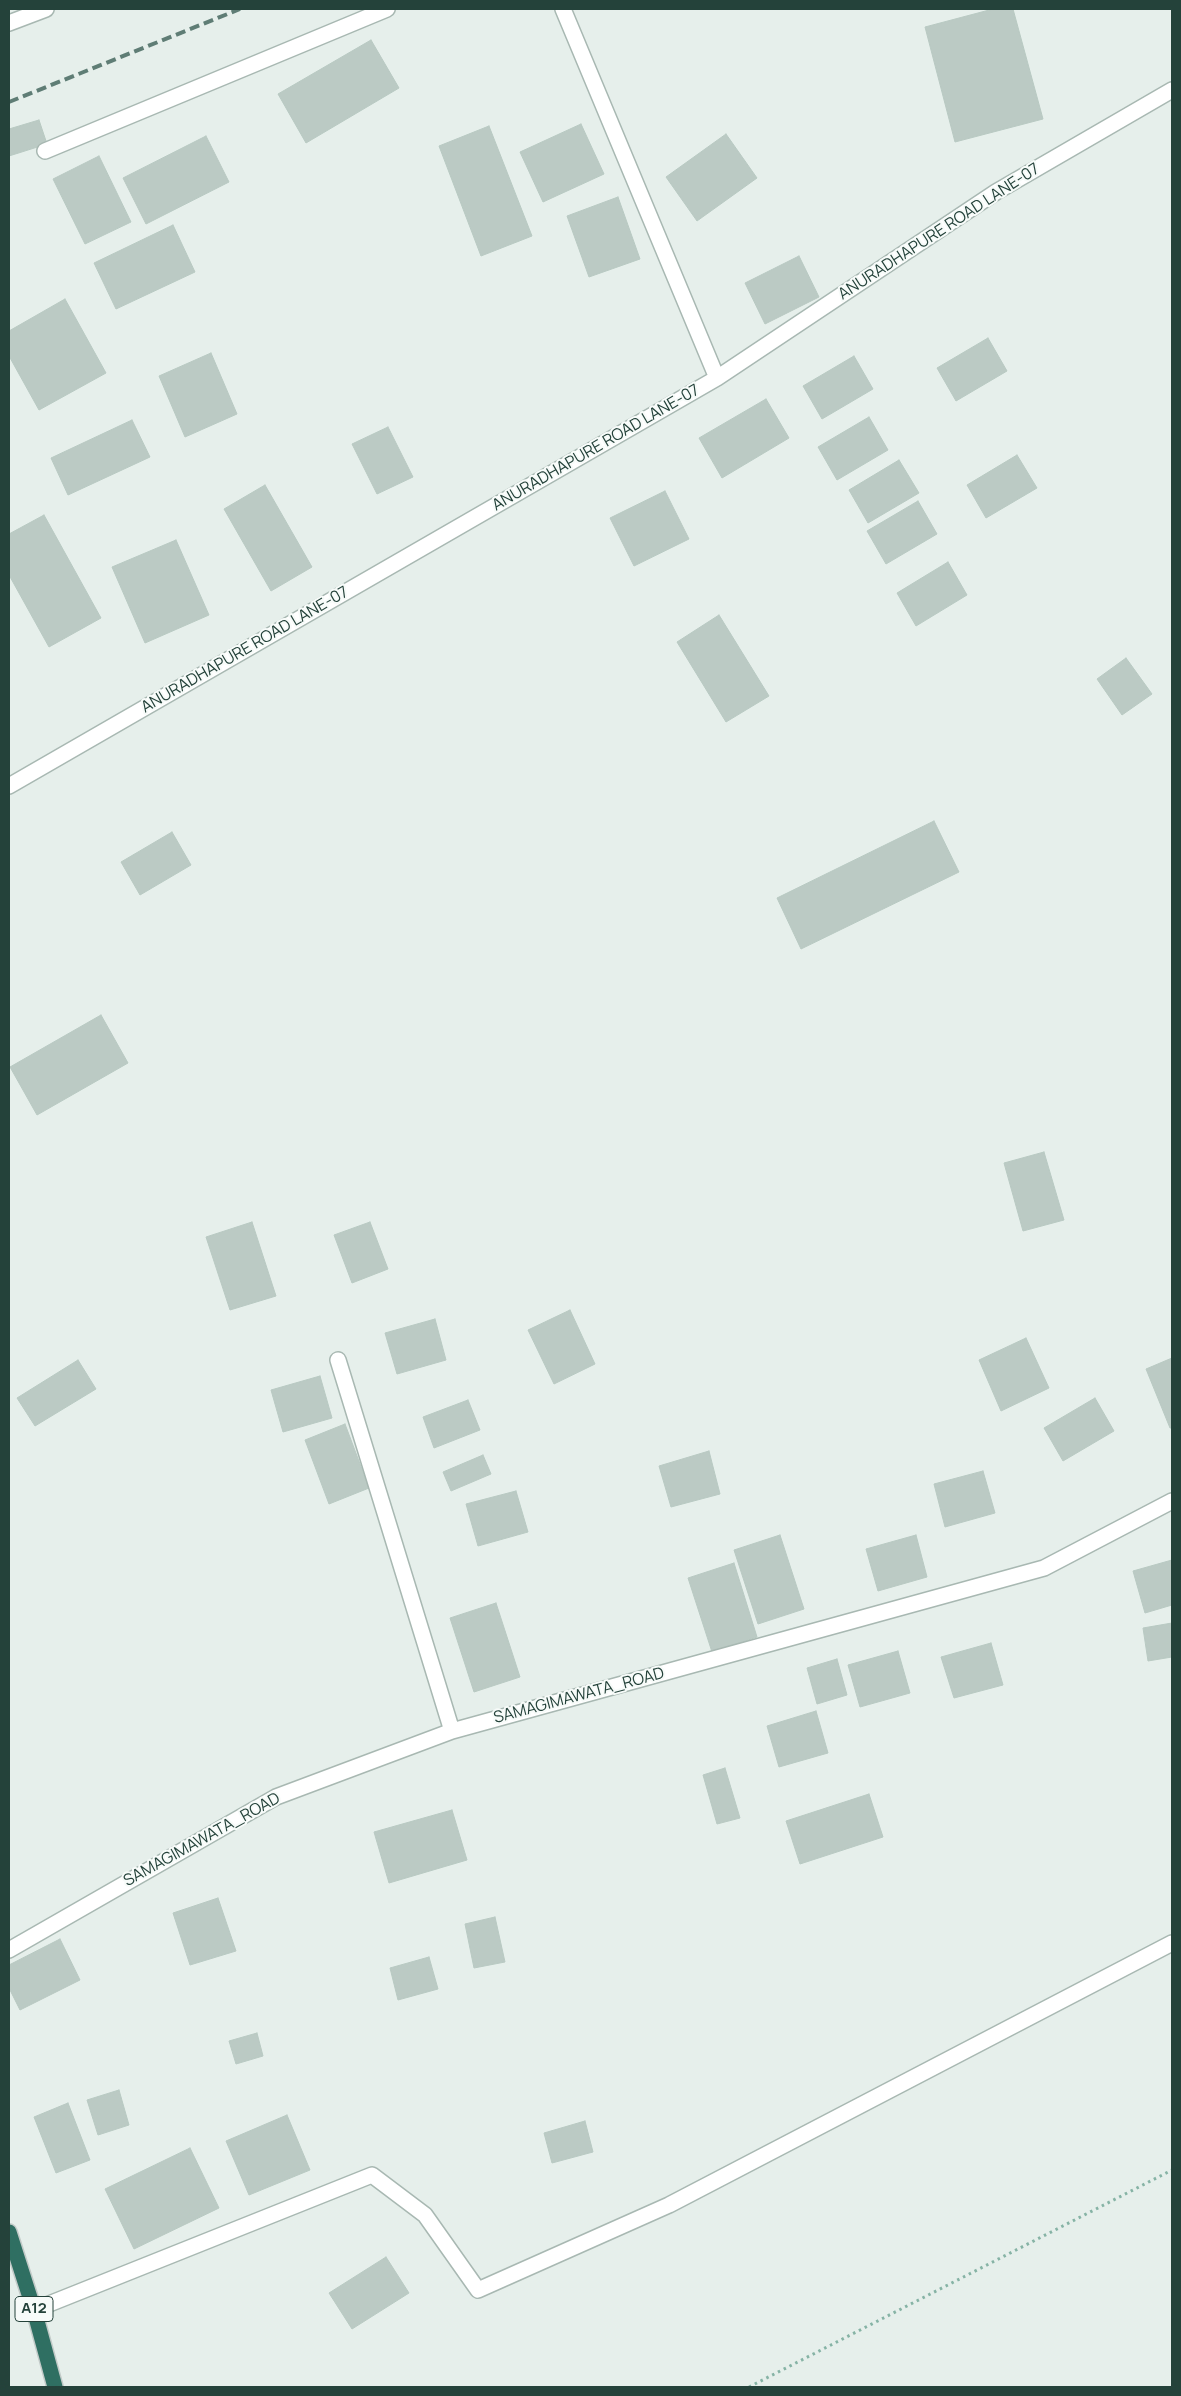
<!DOCTYPE html>
<html>
<head>
<meta charset="utf-8">
<style>
  body { margin:0 }
  #map { position:relative; width:1181px; height:2396px; overflow:hidden; background:#e6efeb; font-family:Manrope,sans-serif }
  canvas { display:block }
  .frame { position:absolute; inset:0; border:10px solid #24423a; pointer-events:none }
</style>
</head>
<body>
<div id="map">
<canvas width="1181" height="2396"></canvas>
<div class="frame"></div>
</div>
<script>
const ctx = document.querySelector('canvas').getContext('2d');
ctx.lineJoin = 'round';
function fill(path, color) { ctx.fillStyle = color; ctx.fill(path, 'evenodd'); }
const toPath = rows => new Path2D(rows.map(r => 'M' + r).join(''));
function trace(path, color, width, dash) { ctx.strokeStyle = color; ctx.lineWidth = width; ctx.lineCap = dash ? 'butt' : 'round'; ctx.setLineDash(dash || []); ctx.stroke(path); }
function write(font, color, halo, rows, align = 'center') {
  ctx.font = font + ' Manrope,sans-serif'; ctx.lineWidth = 4; ctx.setLineDash([]); ctx.textBaseline = 'middle'; ctx.strokeStyle = halo; ctx.fillStyle = color; for (const [text, x, y, turn = 0] of rows) {
    ctx.save(); ctx.translate(x, y); ctx.rotate((+turn || 0) * Math.PI / 180); ctx.textAlign = isNaN(turn) ? turn : align; if (halo) ctx.strokeText(text, 0, 0); ctx.fillText(text, 0, 0); ctx.restore();
  }
}
const building = toPath([
  [993,9,1013,9,1043,119,955,142,925,27,993,9],
  [371,40,399,88,306,143,278,94,371,40],
  [39,120,47,144,9,156,9,129,39,120],
  [581,124,604,174,543,202,520,152,581,124],
  [489,126,532,236,481,256,439,146,489,126],
  [726,134,757,178,697,221,666,177,726,134],
  [206,136,229,182,146,224,123,178,206,136],
  [99,156,131,222,85,244,53,179,99,156],
  [618,197,640,259,589,277,567,216,618,197],
  [173,225,195,272,116,309,94,263,173,225],
  [799,256,819,297,765,324,745,283,799,256],
  [65,299,106,373,39,410,9,356,9,331,65,299],
  [988,338,1007,371,956,401,937,368,988,338],
  [211,353,237,414,185,437,159,376,211,353],
  [854,356,873,389,822,419,803,386,854,356],
  [766,399,789,438,722,478,699,438,766,399],
  [869,417,888,450,837,480,818,447,869,417],
  [132,420,150,457,68,495,51,458,132,420],
  [388,427,413,477,377,494,352,444,388,427],
  [1017,455,1037,488,986,518,967,485,1017,455],
  [899,460,919,493,868,523,849,490,899,460],
  [265,485,312,567,271,591,224,509,265,485],
  [665,491,689,539,634,566,610,518,665,491],
  [918,501,937,534,886,564,867,531,918,501],
  [44,515,101,618,49,647,9,575,9,534,44,515],
  [176,540,209,615,145,643,112,567,176,540],
  [948,562,967,595,916,626,897,593,948,562],
  [719,615,769,696,726,722,677,642,719,615],
  [1126,658,1152,694,1122,715,1097,679,1126,658],
  [934,821,959,872,801,949,777,898,934,821],
  [172,832,191,865,140,895,121,862,172,832],
  [101,1015,128,1063,37,1115,10,1067,101,1015],
  [1044,1152,1064,1220,1023,1231,1004,1163,1044,1152],
  [252,1222,276,1296,230,1310,206,1237,252,1222],
  [370,1222,388,1269,352,1283,334,1235,370,1222],
  [570,1310,595,1364,554,1384,528,1330,570,1310],
  [435,1319,446,1360,397,1374,385,1333,435,1319],
  [1026,1338,1049,1388,1001,1411,979,1360,1026,1338],
  [1172,1358,1172,1428,1170,1428,1146,1369,1172,1358],
  [78,1360,96,1389,35,1426,17,1398,78,1360],
  [320,1376,332,1418,283,1432,271,1390,320,1376],
  [1095,1398,1114,1431,1063,1461,1044,1428,1095,1398],
  [468,1400,480,1430,434,1448,423,1417,468,1400],
  [345,1424,369,1488,329,1504,305,1440,345,1424],
  [709,1451,720,1494,671,1507,659,1466,709,1451],
  [483,1455,491,1474,451,1491,443,1472,483,1455],
  [983,1471,995,1513,945,1527,934,1484,983,1471],
  [516,1491,528,1532,478,1546,466,1504,516,1491],
  [780,1535,804,1609,758,1624,734,1550,780,1535],
  [916,1535,927,1577,878,1591,866,1549,916,1535],
  [1172,1560,1172,1605,1145,1613,1133,1571,1172,1560],
  [734,1563,757,1637,712,1652,688,1578,734,1563],
  [496,1603,520,1677,474,1692,450,1618,496,1603],
  [1172,1623,1172,1657,1148,1661,1143,1628,1172,1623],
  [991,1643,1003,1685,954,1698,941,1657,991,1643],
  [898,1651,910,1693,860,1707,848,1665,898,1651],
  [837,1659,847,1695,817,1704,807,1668,837,1659],
  [816,1711,828,1753,779,1767,767,1726,816,1711],
  [725,1768,740,1818,717,1824,703,1775,725,1768],
  [869,1794,883,1837,800,1864,786,1821,869,1794],
  [452,1810,467,1860,389,1883,374,1832,452,1810],
  [218,1898,236,1951,190,1965,173,1913,218,1898],
  [495,1917,505,1962,474,1968,465,1924,495,1917],
  [60,1939,80,1980,20,2010,9,1988,9,1965,60,1939],
  [429,1957,438,1989,398,2000,390,1968,429,1957],
  [257,2033,263,2056,236,2064,229,2041,257,2033],
  [119,2090,129,2125,98,2135,87,2100,119,2090],
  [68,2103,90,2160,56,2173,34,2117,68,2103],
  [287,2115,310,2170,249,2195,226,2141,287,2115],
  [585,2121,593,2152,552,2163,544,2133,585,2121],
  [190,2148,219,2208,134,2249,105,2189,190,2148],
  [386,2257,409,2293,352,2329,329,2293,386,2257]
]);
const path = toPath([
  [749,2387,1172,2170]
]);
const street = toPath([
  [563,9,717,378],
  [9,23,46,9],
  [45,151,387,9],
  [9,786,717,378,996,192,1172,90],
  [338,1360,452,1731],
  [9,1950,276,1797,452,1731,1044,1568,1172,1501],
  [34,2310,372,2175,425,2215,478,2290,669,2205,1172,1943]
]);
const highway = toPath([
  [9,2232,34,2310,55,2387]
]);
const rail = toPath([
  [9,102,240,9]
]);
const shields = [
  [34,2309,38]
];
const shieldNames = [
  ["A12",34,2309]
];
const streetNames = [
  ["ANURADHAPURE ROAD LANE-07",939,232,-33],
  ["ANURADHAPURE ROAD LANE-07",596,448,-30],
  ["ANURADHAPURE ROAD LANE-07",245,650,-30],
  ["SAMAGIMAWATA_ROAD",579,1696,-15],
  ["SAMAGIMAWATA_ROAD",202,1840,-29]
];
fill(building, '#bbcac4');
trace(building, '#b8c9c2', 1);
trace(street, '#a8b8b2', 18);
trace(highway, '#c2cac8', 18);
trace(path, '#86b3a5', 3, [2.5, 4]);
trace(street, '#fff', 15);
trace(highway, '#2f6f62', 15);
trace(rail, '#5f7d75', 4, [10, 5]);
for (const [x, y, w] of shields) { const box = new Path2D(); box.roundRect(x - w / 2, y - 12.5, w, 25, 4); ctx.fillStyle = '#f7fbf9'; ctx.fill(box); trace(box, '#24423a', 1); }
write('bold 15px', '#24423a', null, shieldNames);
write('16px', '#24423a', '#f7fbf9', streetNames);
</script>
</body>
</html>
